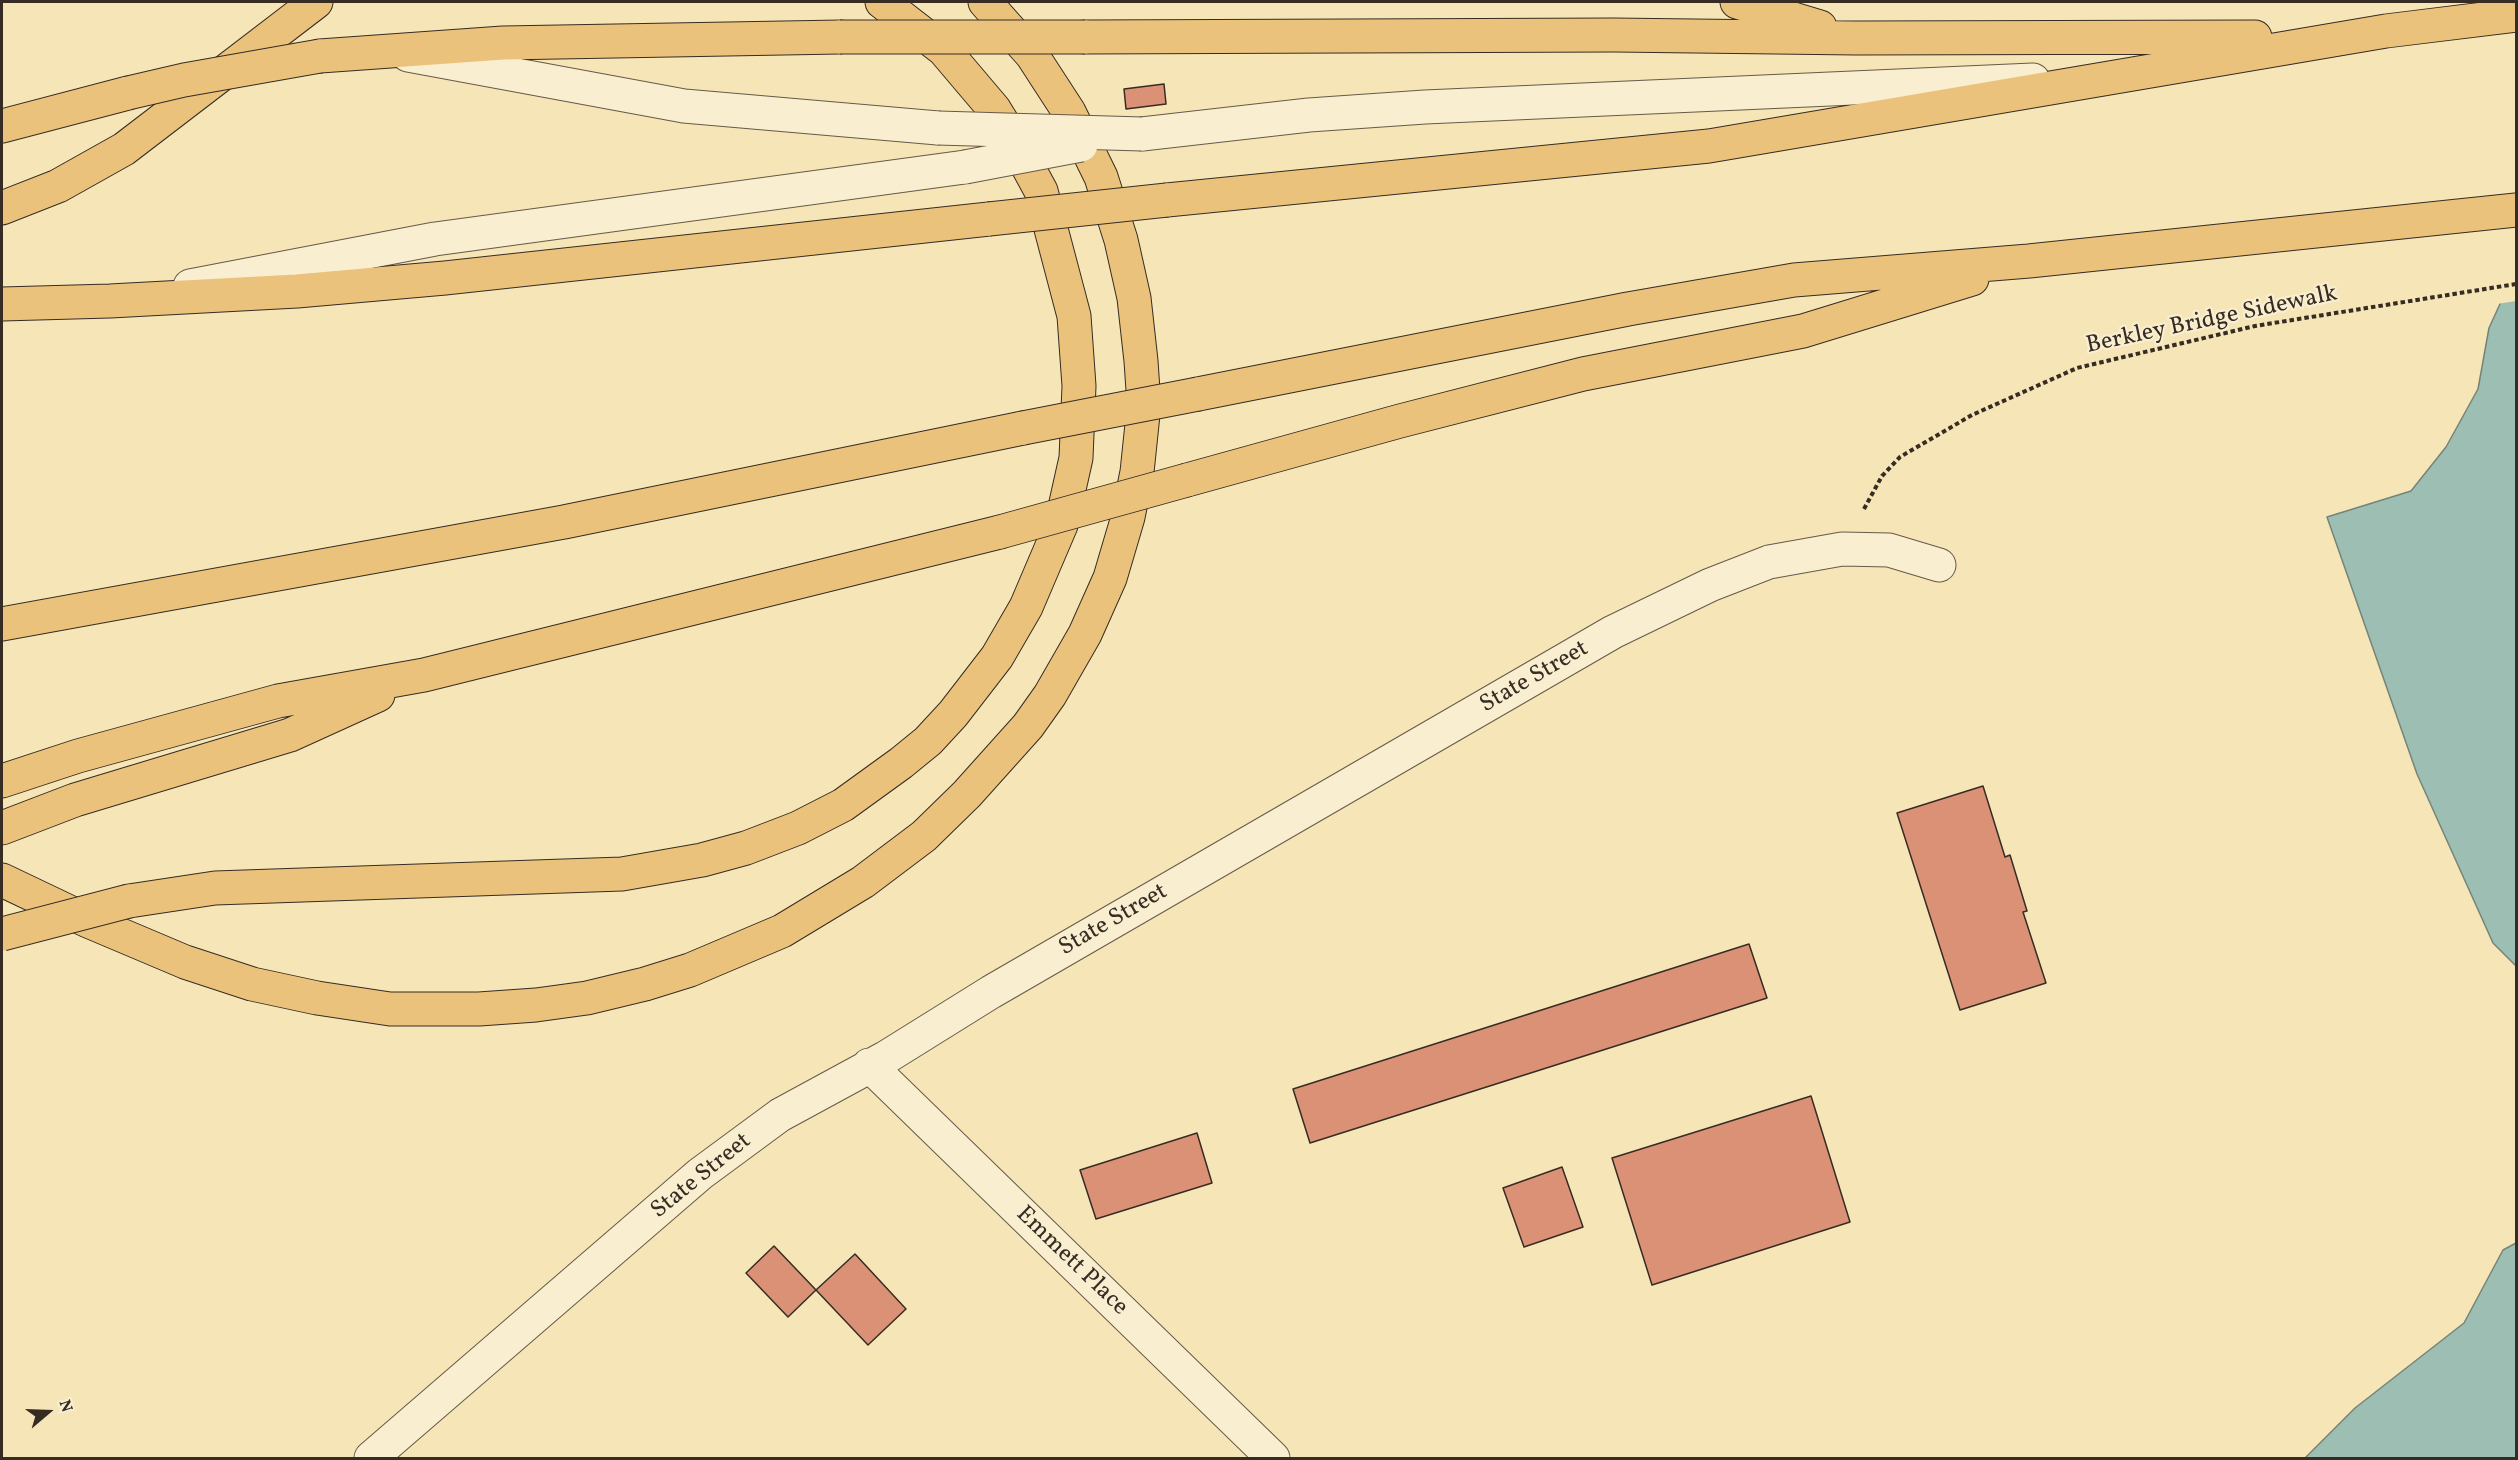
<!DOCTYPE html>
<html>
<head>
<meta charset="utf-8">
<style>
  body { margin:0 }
  #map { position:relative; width:2518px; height:1460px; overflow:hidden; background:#f6e5b7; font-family:Vollkorn,serif }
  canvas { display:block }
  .frame { position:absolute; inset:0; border:3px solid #362c23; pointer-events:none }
  .north { position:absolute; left:18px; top:1382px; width:60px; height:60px; -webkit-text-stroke:4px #f9eed0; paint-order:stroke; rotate:71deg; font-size:16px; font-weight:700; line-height:24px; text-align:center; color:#362c23 }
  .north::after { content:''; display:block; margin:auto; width:21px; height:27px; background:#362c23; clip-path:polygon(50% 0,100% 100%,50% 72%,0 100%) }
</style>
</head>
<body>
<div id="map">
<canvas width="2518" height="1460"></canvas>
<div class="frame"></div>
<div class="north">N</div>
</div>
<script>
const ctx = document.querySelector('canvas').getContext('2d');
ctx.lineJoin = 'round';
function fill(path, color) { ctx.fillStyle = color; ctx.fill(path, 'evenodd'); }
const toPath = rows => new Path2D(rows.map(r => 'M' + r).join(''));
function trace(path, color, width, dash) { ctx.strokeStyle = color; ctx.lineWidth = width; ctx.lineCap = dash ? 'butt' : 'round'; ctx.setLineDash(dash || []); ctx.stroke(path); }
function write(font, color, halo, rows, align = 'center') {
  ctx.font = font + ' Vollkorn,serif'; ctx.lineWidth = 4.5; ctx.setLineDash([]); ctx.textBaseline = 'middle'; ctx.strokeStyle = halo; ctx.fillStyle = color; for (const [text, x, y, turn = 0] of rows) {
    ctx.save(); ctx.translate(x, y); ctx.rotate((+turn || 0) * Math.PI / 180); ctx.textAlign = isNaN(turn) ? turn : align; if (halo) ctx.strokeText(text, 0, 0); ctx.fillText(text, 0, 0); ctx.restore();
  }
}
const water = toPath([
  [2516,269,2516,966,2493,943,2417,774,2327,517,2411,491,2446,447,2478,389,2489,328,2516,269],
  [2516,1243,2516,1458,2305,1458,2355,1408,2464,1323,2503,1250,2516,1243]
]);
const pier = toPath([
  [2516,266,2516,301,2497,304,2514,268]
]);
const building = toPath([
  [1164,84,1166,104,1126,109,1124,89,1164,84],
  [1983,786,2005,857,2010,855,2027,911,2023,912,2046,983,1960,1010,1897,813,1983,786],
  [1749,944,1767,998,1310,1143,1293,1089,1749,944],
  [1811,1096,1850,1222,1652,1285,1612,1158,1811,1096],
  [1197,1133,1212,1183,1096,1219,1080,1170,1197,1133],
  [1562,1167,1583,1227,1524,1247,1503,1188,1562,1167],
  [774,1246,816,1290,788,1317,746,1273,774,1246],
  [855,1254,906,1309,868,1345,816,1290,855,1254]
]);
const path = toPath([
  [1864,509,1882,476,1900,457,1972,415,2077,368,2255,326,2516,284]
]);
const minor = toPath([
  [408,55,684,106,938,128],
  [1142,134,1309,115,1425,107,2033,80],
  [190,286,435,239,965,167],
  [869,1065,1273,1458],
  [371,1458,700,1174,780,1115,885,1058,991,992,1613,632,1710,585,1769,562,1842,549,1889,550,1939,565]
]);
const highway = toPath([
  [1737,2,1820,27],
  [1085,37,1614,35,1856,38,2255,37],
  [320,56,503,43,840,37],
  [2,126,128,93],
  [1167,200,1709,146,2386,31,2516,15],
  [2,208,58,186,124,149,316,2],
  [2,304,110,301,297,291,445,278,989,219],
  [1198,394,1628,309,1794,280,2029,261,2516,210],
  [1187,480,1400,421,1583,374,1803,331,1972,279],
  [2,624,564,522,1023,428],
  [2,781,78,756,278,701,424,675,1000,532],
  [2,828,75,800,290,735,378,695],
  [2,880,88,921,185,962,252,984,317,998,390,1009,479,1009,536,1005,587,998,645,984,690,970,782,931,863,882,924,836,967,794,1028,726,1050,695,1085,634,1110,578,1128,517,1137,472,1144,405,1141,361,1134,298,1121,240,1101,177,1069,112,1032,55,985,2],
  [129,901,215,888,622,874,702,860,746,848,798,828,843,805,901,763,928,741,953,714,997,657,1026,607,1061,525,1076,458,1079,386,1074,316,1041,191,1015,143,994,109,944,50,882,2]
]);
const minorBridge = toPath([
  [938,128,1142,134],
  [965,167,1081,145]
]);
const highwayBridge = toPath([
  [840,37,1085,37],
  [128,93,184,80,320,56],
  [989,219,1167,200],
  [1023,428,1198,394],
  [1000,532,1187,480],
  [2,934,129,901]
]);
const streetNames = [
  ["Berkley Bridge Sidewalk",2212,321,-12],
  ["State Street",1535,678,-30],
  ["State Street",1114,921,-30],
  ["State Street",702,1177,-39],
  ["Emmett Place",1071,1262,44]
];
fill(water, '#9dbeb3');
trace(water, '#748479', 1.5);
fill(pier, '#f6e5b7');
fill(building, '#db9175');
trace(building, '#362c23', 1.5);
trace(minor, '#665a48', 35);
trace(highway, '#362c23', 35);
trace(path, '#362c23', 4, [4.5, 3]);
trace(minor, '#f9eed0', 33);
trace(highway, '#ebc27c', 33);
trace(minorBridge, '#665a48', 35, []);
trace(highwayBridge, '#362c23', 35, []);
trace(minorBridge, '#f9eed0', 33);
trace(highwayBridge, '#ebc27c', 33);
write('24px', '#362c23', '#f9eed0', streetNames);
</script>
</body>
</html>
